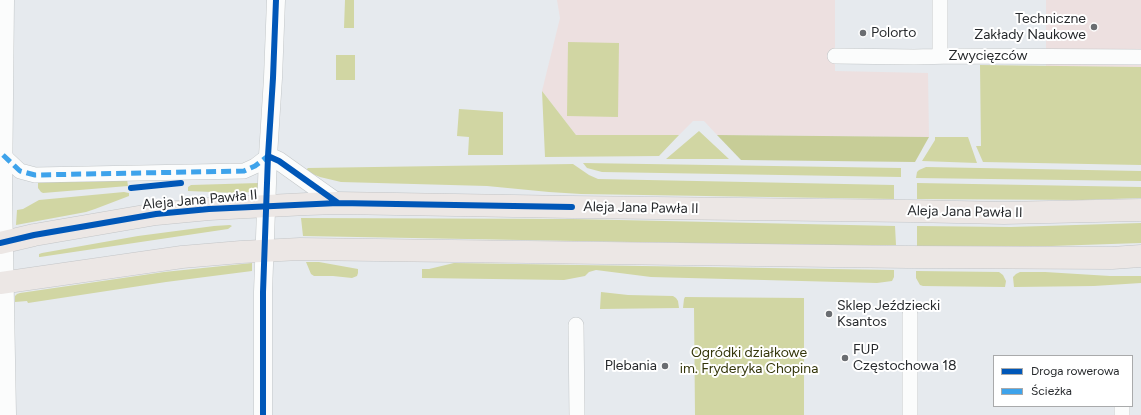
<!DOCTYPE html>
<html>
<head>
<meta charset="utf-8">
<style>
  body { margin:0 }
  #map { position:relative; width:1141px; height:415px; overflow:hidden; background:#e6eaee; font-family:Figtree,sans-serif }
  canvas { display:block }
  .legend { position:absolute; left:993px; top:355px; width:140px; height:52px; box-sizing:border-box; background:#fff; border:1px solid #a9aaab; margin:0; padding:5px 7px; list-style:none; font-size:12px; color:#272a2d }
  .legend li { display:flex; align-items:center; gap:8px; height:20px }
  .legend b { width:20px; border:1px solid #a9aaab }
</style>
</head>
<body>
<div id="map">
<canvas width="1141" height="415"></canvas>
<ul class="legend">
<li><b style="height:5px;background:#0057b8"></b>Droga rowerowa</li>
<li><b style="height:5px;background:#3ea3eb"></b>Ścieżka</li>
</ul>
</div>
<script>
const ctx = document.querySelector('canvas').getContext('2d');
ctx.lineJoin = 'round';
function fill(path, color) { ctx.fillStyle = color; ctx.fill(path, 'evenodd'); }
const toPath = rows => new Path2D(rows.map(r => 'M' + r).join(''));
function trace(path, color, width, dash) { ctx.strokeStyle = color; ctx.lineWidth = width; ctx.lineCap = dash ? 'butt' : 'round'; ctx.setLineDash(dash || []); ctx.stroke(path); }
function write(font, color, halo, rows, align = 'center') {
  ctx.font = font + ' Figtree,sans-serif'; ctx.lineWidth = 4; ctx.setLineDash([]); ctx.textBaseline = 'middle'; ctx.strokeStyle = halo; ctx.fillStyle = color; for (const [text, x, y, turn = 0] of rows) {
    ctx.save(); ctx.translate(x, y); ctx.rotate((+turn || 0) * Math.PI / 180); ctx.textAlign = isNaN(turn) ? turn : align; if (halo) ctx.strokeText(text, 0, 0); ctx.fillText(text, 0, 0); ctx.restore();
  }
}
const education = toPath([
  [557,0,835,0,835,71,928,73,929,137,717,135,704,121,693,121,679,135,576,135,542,91,560,18],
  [1046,0,1141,0,1141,67,1046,66]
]);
const green = toPath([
  [345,0,354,0,354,28,344,28],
  [568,42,619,43,618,117,567,116],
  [336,55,355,55,355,80,336,80],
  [980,65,1141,67,1141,165,983,162,976,146,981,146],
  [542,91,576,135,679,135,659,156,545,157],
  [459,109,503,112,503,155,468,155,469,137,457,136],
  [699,131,729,159,666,159],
  [935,137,968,137,977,163,922,161,935,140],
  [583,163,901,168,901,177,602,172,587,168],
  [573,164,589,175,598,179,894,185,894,199,581,194,549,192,487,186,341,182,320,177,305,171,308,168],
  [926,167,1141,171,1141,181,916,178,917,172,919,170],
  [127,179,128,186,43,193,41,192,38,188,38,180],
  [259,183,258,190,253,192,236,193,188,191,188,187,191,185],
  [917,183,1141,187,1141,198,1083,200,917,199],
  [124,192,129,193,129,196,95,209,86,212,16,225,17,210,23,209,39,200],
  [301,218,573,219,895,226,896,245,849,246,303,236],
  [1141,223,1141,243,1022,247,917,246,917,226,1011,227],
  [230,225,232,226,228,229,40,257,39,257,39,254,42,253,138,236,214,226],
  [306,262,319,262,358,269,358,273,357,276,352,278,333,276,314,276,311,274],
  [252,263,252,271,166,282,28,303,27,301,15,302,15,296,17,294,20,293,164,272],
  [454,263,894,270,894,277,892,281,877,283,651,277,596,270,589,272,585,276,564,280,422,278,422,269,429,269],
  [916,271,999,272,1003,275,1006,281,1005,287,923,286,920,285,916,278],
  [1020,272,1045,272,1110,276,1141,276,1141,283,1094,286,1014,287,1013,277,1016,274],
  [601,292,628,295,673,296,676,298,678,301,679,308,600,309],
  [685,297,804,298,804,415,695,415,694,308,683,308,684,299]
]);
const forest = toPath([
  [717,135,929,137,915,162,741,160]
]);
const minor = toPath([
  [835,56,914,57,953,56,1141,57],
  [940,56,940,0],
  [3,155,20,171,35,175,244,171,255,166,268,156],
  [910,314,910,415],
  [576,325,577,415],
  [1122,415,1122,406]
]);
const tertiary = toPath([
  [5,0,3,194,7,415],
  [268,156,279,161,338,203],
  [263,415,263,292,268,156,273,78,276,0]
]);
const primary = toPath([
  [0,243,34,235,156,214,209,209,307,204,338,203,572,207,909,211,1004,213,1141,210],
  [0,283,182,257,241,252,300,249,908,257,1112,258,1141,256]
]);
const quiet = toPath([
  [3,155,20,171,35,175,244,171,255,166,268,156]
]);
const cycleway = toPath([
  [268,156,279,161,338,203],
  [131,188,181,183],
  [0,243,34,235,156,214,209,209,338,203,572,207],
  [263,415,263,292,268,156,273,78,276,0]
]);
const markers = [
  [1094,27,4,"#6a6d71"],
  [863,33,4,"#6a6d71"],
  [829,314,4,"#6a6d71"],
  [845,358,4,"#6a6d71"],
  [665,366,4,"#6a6d71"]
];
const poiNames = [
  ["Techniczne",1086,19,"right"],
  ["Zakłady Naukowe",1086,35,"right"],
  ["Polorto",871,33],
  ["Sklep Jeździecki",837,306],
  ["Ksantos",837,322],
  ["FUP",853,350],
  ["Częstochowa 18",853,366],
  ["Plebania",657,366,"right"]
];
const streetNames = [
  ["Zwycięzców",988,56],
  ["Aleja Jana Pawła II",200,200,-5],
  ["Aleja Jana Pawła II",641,208,1],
  ["Aleja Jana Pawła II",965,212,1]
];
const parkNames = [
  ["Ogródki działkowe",749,353],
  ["im. Fryderyka Chopina",749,369]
];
fill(education, '#ede0e0');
fill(green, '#d1d6a3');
fill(forest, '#c7cd97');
trace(minor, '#c2c6c8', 16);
trace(tertiary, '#c2c6c8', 19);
trace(primary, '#c3c5c7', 23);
trace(minor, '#fbfcfc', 15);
trace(tertiary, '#fbfcfc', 18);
trace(primary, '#ece7e5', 22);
trace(quiet, '#3ea3eb', 5, [10, 5]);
trace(cycleway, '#0057b8', 6);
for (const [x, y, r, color] of markers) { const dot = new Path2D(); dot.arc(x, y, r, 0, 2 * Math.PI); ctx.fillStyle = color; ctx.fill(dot); trace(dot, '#fff', 1.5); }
write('14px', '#272a2d', '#fff', poiNames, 'left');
write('14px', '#272a2d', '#fff', streetNames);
write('14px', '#34360a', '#fff', parkNames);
</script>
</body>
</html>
